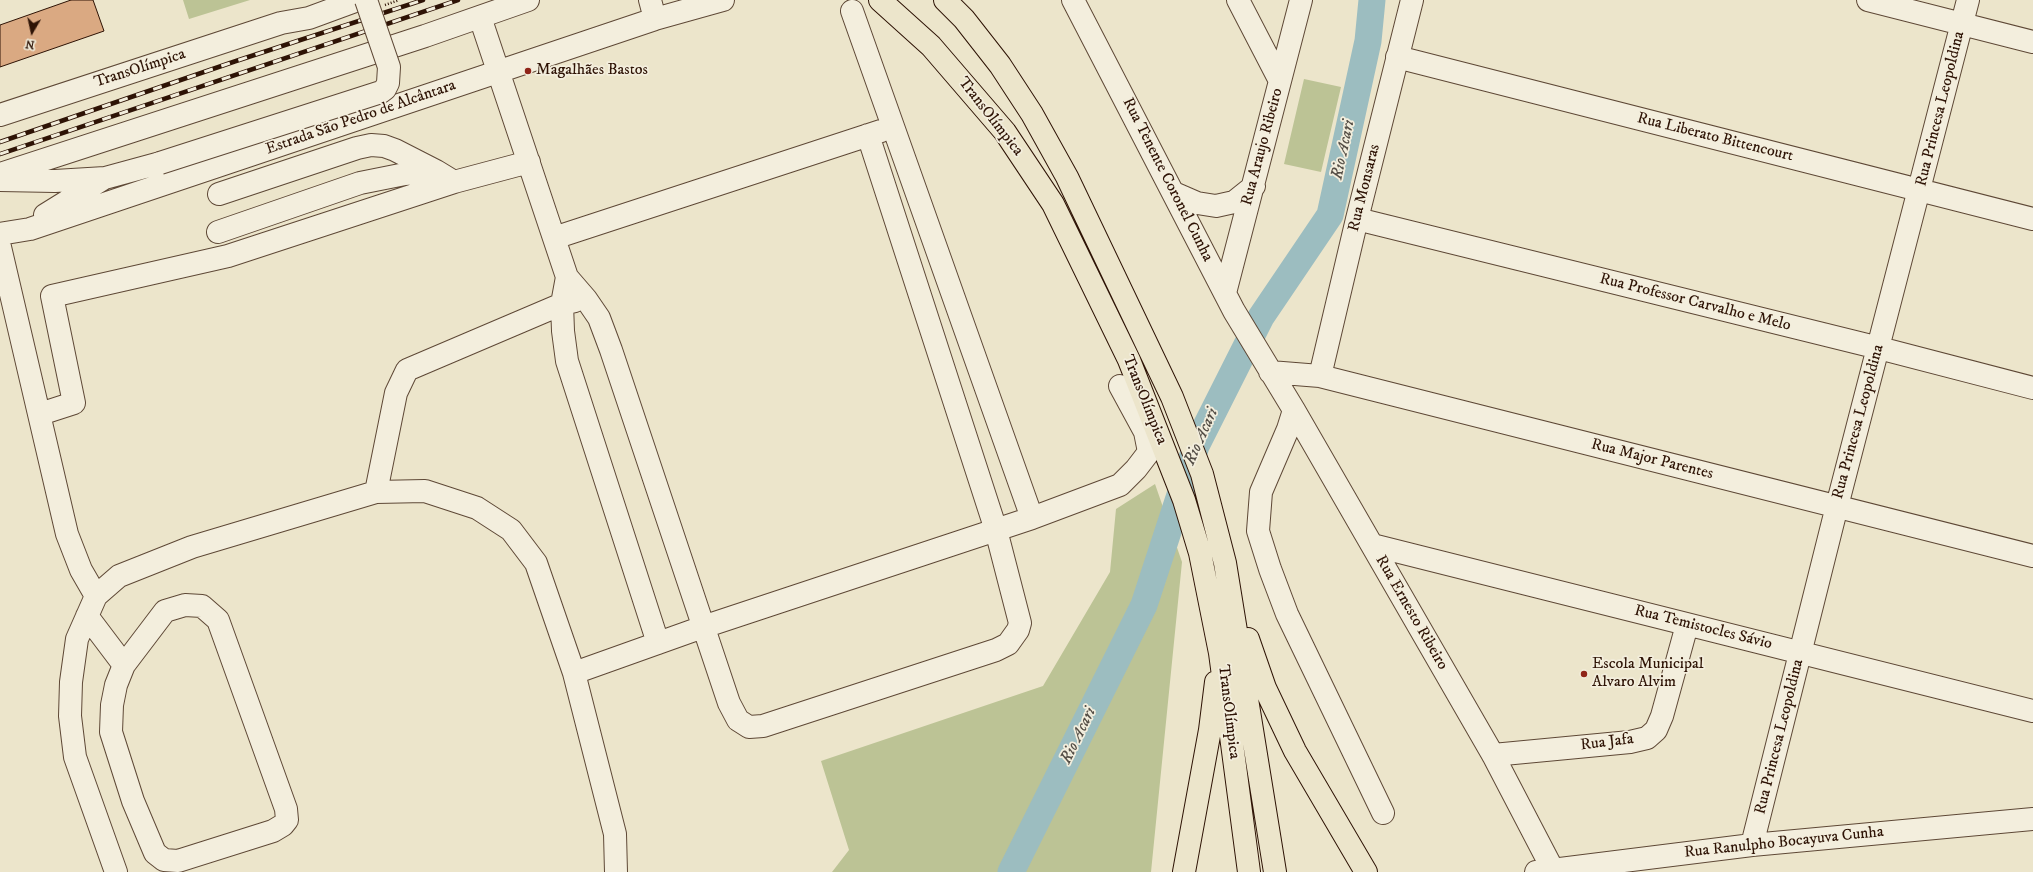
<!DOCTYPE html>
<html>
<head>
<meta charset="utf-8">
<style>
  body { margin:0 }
  #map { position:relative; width:2033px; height:872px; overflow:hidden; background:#ece5cb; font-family:"IM FELL DW Pica",serif }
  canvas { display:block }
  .north { position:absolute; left:12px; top:12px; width:40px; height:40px; -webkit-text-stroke:3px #f3eedd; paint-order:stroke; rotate:189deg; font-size:11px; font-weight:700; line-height:16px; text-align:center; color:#2e1305 }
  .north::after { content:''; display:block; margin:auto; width:14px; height:18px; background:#2e1305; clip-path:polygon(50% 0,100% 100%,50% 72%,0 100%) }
</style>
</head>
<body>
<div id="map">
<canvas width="2033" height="872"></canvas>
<div class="north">N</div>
</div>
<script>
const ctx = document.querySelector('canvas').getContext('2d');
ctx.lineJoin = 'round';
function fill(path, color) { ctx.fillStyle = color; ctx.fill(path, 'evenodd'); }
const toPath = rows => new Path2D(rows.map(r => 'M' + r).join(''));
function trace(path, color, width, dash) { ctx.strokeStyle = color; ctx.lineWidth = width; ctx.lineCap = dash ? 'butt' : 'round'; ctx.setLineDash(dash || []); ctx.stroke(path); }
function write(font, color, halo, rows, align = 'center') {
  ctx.font = font + ' "IM FELL DW Pica",serif'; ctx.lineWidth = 3.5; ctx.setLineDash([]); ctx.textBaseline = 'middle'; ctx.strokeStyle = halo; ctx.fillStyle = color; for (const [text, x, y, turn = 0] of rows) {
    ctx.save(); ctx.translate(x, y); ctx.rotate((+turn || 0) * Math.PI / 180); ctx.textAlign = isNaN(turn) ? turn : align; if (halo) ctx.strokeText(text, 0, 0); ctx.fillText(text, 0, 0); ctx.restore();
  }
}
const green = toPath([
  [183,0,250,0,189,19],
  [1304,79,1341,87,1321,172,1284,164],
  [1155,484,1182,562,1151,872,832,872,849,850,821,761,1043,686,1110,572,1116,509]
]);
const river = toPath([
  [1011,872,1144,605,1196,446,1261,317,1330,215,1368,41,1372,0]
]);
const building = toPath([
  [71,0,93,0,104,31,0,67,0,25,71,0]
]);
const path = toPath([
  [385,5,399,0]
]);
const minor = toPath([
  [650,0,655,19],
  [1073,0,1234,311,1294,410,1493,755,1553,870],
  [1238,0,1280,81],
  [1868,0,2033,42],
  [852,11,1032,518],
  [480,17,567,277,586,299,599,318,611,350,729,703,738,720,749,727,763,726,996,650,1008,644,1018,630,1020,623,996,530,868,135],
  [1397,57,2033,219],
  [0,115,281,23,309,18,358,0],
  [0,174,425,36,528,0],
  [0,180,55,181,105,178,160,163],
  [1174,193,1197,203,1216,206,1234,202,1254,186],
  [219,194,357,148,371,145,384,146,395,150,436,171,454,182],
  [45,215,103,179],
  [1357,219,1879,348,2033,388],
  [218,232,360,183,405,174,436,171],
  [0,234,30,229,655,19,723,0],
  [554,238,881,131],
  [0,247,67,534,81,570,96,596],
  [567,277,562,304,563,331,567,361,658,643],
  [1225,293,1301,0],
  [1270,372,1320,376,2033,556],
  [1320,376,1357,219,1412,0],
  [1294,410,1288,429,1261,492,1258,531,1270,569,1287,614,1383,813],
  [40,414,74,403,52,296,228,256,454,182,529,162],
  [376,492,396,393,407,370,562,304,575,301],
  [1372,545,2033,711],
  [185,605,202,606,218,620,286,809,287,820,283,825,273,831,178,861,164,860,155,853,133,801,111,732,112,705,116,685,124,665,165,611,185,605],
  [87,616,124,665],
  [574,673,703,627,1032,518,1120,485,1136,469,1149,452,1145,432,1120,386],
  [1493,755,1630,742,1647,738,1656,730,1662,716,1687,625],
  [1752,845,1837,506,1968,0],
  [116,872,75,757,70,716,71,682,77,639,96,596,119,576,192,547,376,492,425,491,477,508,511,530,536,563,574,673,615,834,616,872],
  [1536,872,1752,845,2033,819]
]);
const highway = toPath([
  [880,0,931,46,1005,132,1053,204,1129,360,1184,500,1200,553,1220,653,1249,872],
  [945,0,964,19,1000,65,1032,114,1067,177,1172,397,1202,474,1225,563,1275,872],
  [1248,639,1265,688,1295,751,1366,872],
  [1184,872,1210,730,1216,682]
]);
const rail = toPath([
  [0,142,236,61,423,0],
  [0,154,458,0]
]);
const minorBridge = toPath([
  [160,163,381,92,385,89,388,83,389,67,366,0]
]);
const markers = [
  [528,71,4,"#8f2418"],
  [1584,674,4,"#8f2418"]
];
const streetNames = [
  ["TransOlímpica",140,69,-18],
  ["Rua Princesa Leopoldina",1941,109,-76],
  ["TransOlímpica",990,117,52],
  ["Estrada São Pedro de Alcântara",361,118,-19],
  ["Rua Liberato Bittencourt",1715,138,14],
  ["Rua Araujo Ribeiro",1263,147,-75],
  ["Rua Tenente Coronel Cunha",1167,180,63],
  ["Rua Monsaras",1365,188,-76],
  ["Rua Professor Carvalho e Melo",1695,303,14],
  ["TransOlímpica",1144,400,68],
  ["Rua Princesa Leopoldina",1859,422,-75],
  ["Rua Major Parentes",1652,460,14],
  ["Rua Ernesto Ribeiro",1411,613,60],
  ["Rua Temistocles Sávio",1703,628,14],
  ["TransOlímpica",1228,712,83],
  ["Rua Princesa Leopoldina",1780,737,-76],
  ["Rua Jafa",1607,743,-7],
  ["Rua Ranulpho Bocayuva Cunha",1784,843,-6]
];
const poiNames = [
  ["Magalhães Bastos",536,71],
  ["Escola Municipal",1592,665],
  ["Alvaro Alvim",1592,683]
];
const waterNames = [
  ["Rio Acari",1344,150,-78],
  ["Rio Acari",1202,437,-66],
  ["Rio Acari",1079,736,-64]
];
fill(green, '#bcc395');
trace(river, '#9cbdc0', 27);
fill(building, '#daa982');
trace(building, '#2e1305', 1);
trace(minor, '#5e4836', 24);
trace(highway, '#2e1305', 24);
trace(path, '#2e1305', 2.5, [1, 2]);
trace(minor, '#f3eedd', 22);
trace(highway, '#ece5cb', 22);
trace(rail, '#2e1305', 4.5);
trace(rail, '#f3eedd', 3, [9]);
trace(minorBridge, '#5e4836', 24, []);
trace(minorBridge, '#f3eedd', 22);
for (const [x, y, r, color] of markers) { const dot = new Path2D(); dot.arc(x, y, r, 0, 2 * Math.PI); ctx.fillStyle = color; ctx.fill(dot); trace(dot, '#f3eedd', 1.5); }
write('16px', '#2e1305', '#f3eedd', streetNames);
write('16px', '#2e1305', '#f3eedd', poiNames, 'left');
write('italic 17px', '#544e46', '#f3eedd', waterNames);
</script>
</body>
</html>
